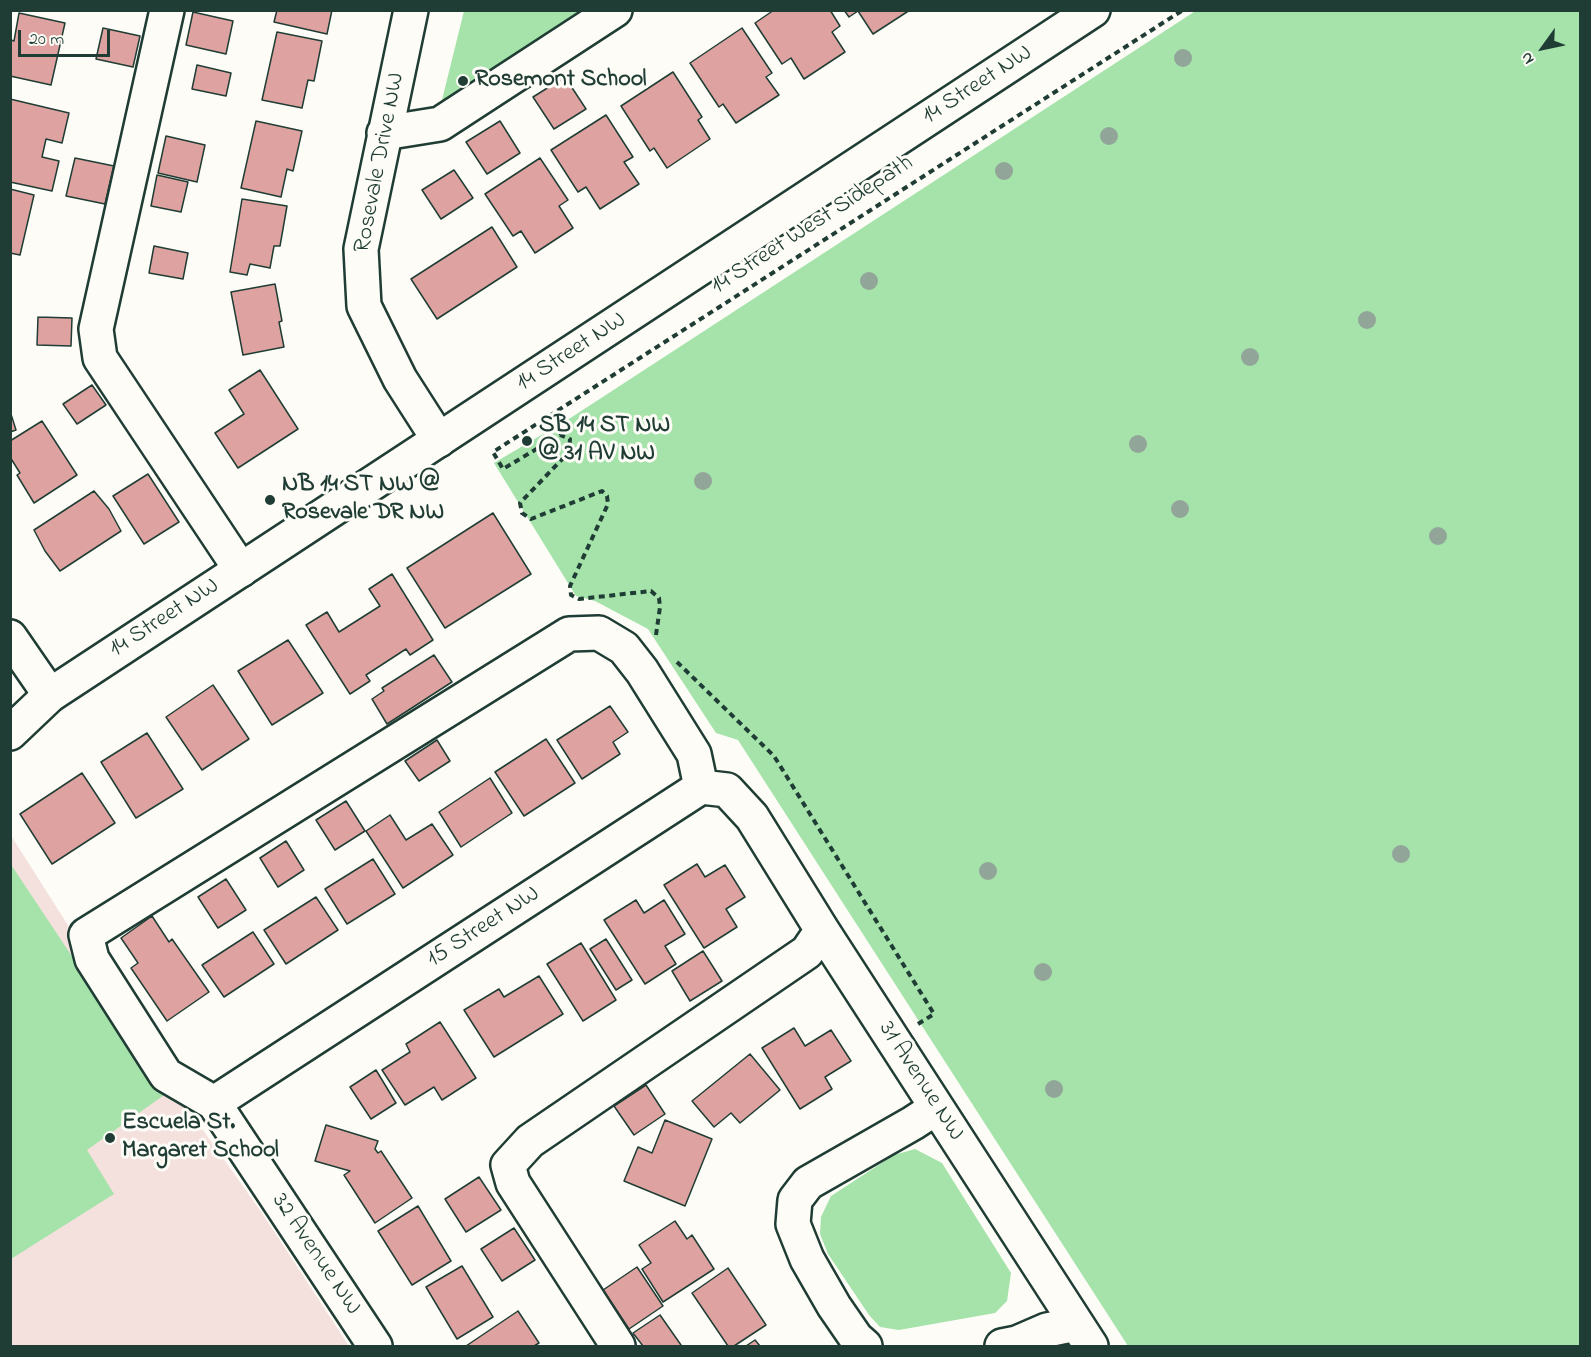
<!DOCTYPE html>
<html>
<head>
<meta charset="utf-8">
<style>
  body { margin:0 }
  #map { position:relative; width:1591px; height:1357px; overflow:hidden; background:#fdfcf7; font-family:"Indie Flower",sans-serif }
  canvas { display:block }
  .frame { position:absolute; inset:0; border:12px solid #1f3d34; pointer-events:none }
  .north { position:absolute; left:1513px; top:18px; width:60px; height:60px; -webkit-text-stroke:4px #fdfcf7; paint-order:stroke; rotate:237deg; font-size:16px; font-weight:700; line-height:24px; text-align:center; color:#1f3d34 }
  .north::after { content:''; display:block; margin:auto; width:21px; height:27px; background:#1f3d34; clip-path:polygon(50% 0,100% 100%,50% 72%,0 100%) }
  .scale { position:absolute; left:18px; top:30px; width:92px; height:27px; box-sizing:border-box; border:3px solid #1f3d34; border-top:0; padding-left:8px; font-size:18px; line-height:21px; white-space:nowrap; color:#1f3d34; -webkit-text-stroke:4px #fdfcf7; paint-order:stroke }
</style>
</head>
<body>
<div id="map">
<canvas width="1591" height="1357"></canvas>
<div class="frame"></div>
<div class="north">N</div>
<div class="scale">20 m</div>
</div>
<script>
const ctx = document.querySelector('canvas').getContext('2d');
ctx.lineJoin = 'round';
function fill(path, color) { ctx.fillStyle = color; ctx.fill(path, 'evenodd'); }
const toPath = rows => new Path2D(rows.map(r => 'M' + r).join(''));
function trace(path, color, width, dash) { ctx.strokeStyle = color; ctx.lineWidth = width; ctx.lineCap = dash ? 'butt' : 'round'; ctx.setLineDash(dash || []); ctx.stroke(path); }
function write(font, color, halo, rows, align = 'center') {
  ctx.font = font + ' "Indie Flower",sans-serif'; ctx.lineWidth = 6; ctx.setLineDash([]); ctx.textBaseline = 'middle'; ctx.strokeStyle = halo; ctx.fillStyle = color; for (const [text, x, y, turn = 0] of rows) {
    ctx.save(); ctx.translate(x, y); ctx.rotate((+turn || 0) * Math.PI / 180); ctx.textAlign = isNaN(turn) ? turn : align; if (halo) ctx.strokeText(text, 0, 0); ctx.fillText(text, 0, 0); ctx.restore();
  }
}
const built = toPath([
  [10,834,156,1064,262,1213,349,1346,11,1346]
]);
const green = toPath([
  [1197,10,1580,11,1580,1346,1128,1346,738,740,716,733,648,629,595,601,576,596,494,463,572,417],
  [464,11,582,11,440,108],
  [10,863,164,1095,87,1150,114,1194,11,1259],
  [915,1149,942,1163,1011,1273,1007,1301,995,1313,899,1330,880,1327,869,1315,828,1254,820,1234,821,1217,831,1196,894,1155]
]);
const building = toPath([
  [277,10,332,10,327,34,274,22,277,10],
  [774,10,830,10,840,26,832,32,845,52,804,79,791,58,782,64,755,23,774,10],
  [844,10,910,10,873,34,858,11,849,17,844,10],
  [193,12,233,21,226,54,186,45,193,12],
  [19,13,65,23,51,85,10,76,10,44,11,40,14,41,19,13],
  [103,28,140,36,133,67,96,59,103,28],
  [742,28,772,73,766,77,779,95,736,123,723,104,719,107,690,63,742,28],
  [277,32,322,41,314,81,308,80,302,108,262,100,277,32],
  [197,65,231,73,226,96,192,89,197,65],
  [673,72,702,117,698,120,710,139,667,168,654,148,650,151,621,106,673,72],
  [565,77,586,109,554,129,533,97,565,77],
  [10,99,69,113,62,143,46,139,42,157,59,161,52,191,10,182,10,99],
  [606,115,633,157,624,162,639,184,600,209,586,187,578,192,551,150,606,115],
  [256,121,302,131,293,171,287,169,281,197,241,188,256,121],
  [500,121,520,153,487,174,466,142,500,121],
  [166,136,205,145,197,182,158,173,166,136],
  [75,158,114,166,105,204,66,196,75,158],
  [540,158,568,200,559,206,573,228,535,253,521,231,513,236,485,194,540,158],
  [454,170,473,198,441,219,422,190,454,170],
  [157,175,188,182,181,212,151,206,157,175],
  [10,189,34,195,20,255,10,253,10,189],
  [242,199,287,206,280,246,274,246,270,268,250,264,247,275,230,272,242,199],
  [492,227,517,267,437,319,411,279,492,227],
  [154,246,188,253,183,279,149,273,154,246],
  [275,284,282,321,279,322,284,347,243,355,231,292,275,284],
  [38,317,72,318,71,346,37,345,38,317],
  [260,370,298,429,238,468,215,433,244,414,229,390,260,370],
  [92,385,106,405,77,424,63,404,92,385],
  [10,411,16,430,10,432,10,411],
  [42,421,77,475,34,503,17,475,20,473,10,457,10,441,42,421],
  [148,474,179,522,144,544,113,496,148,474],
  [94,491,109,509,121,531,60,571,45,551,34,530,94,491],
  [493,513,531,574,445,628,407,568,493,513],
  [392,574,433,640,410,655,406,649,366,675,370,681,350,694,306,625,327,612,339,632,380,606,369,589,392,574],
  [288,640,323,693,272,725,238,671,288,640],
  [434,655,452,682,387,724,372,699,384,691,382,688,434,655],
  [213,685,249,739,202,770,166,717,213,685],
  [610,706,628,732,613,742,620,754,582,779,557,740,610,706],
  [147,733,183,789,136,818,101,762,147,733],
  [546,739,575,783,524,816,495,772,546,739],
  [437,740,450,761,419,781,405,761,437,740],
  [82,773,115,823,52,864,20,814,82,773],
  [490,778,512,813,461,847,439,812,490,778],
  [346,801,365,831,335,850,316,820,346,801],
  [390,815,406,840,432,824,453,855,403,888,366,831,390,815],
  [286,841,304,870,278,887,260,858,286,841],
  [373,859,395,894,347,924,325,889,373,859],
  [697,864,705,877,725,865,745,897,726,909,737,927,704,948,664,885,697,864],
  [226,879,246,910,218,928,198,897,226,879],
  [316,897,338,930,286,964,264,930,316,897],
  [636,900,644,913,664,900,685,934,665,946,676,964,645,984,604,920,636,900],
  [152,916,169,942,172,939,209,992,167,1021,131,968,138,963,121,938,152,916],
  [253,932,274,964,224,997,202,965,253,932],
  [606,939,632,980,616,990,590,949,606,939],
  [581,943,616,1000,583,1021,547,964,581,943],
  [703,951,722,981,690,1001,672,971,703,951],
  [539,976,563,1014,494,1057,464,1010,499,989,504,997,539,976],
  [440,1022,476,1078,442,1100,434,1087,405,1105,382,1070,410,1052,406,1044,440,1022],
  [794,1028,805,1046,831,1030,851,1061,825,1077,832,1089,800,1109,762,1048,794,1028],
  [750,1054,780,1090,740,1123,731,1113,714,1127,692,1101,750,1054],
  [376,1070,396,1103,371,1119,350,1087,376,1070],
  [646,1085,665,1114,634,1135,614,1106,646,1085],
  [665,1120,712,1139,685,1206,624,1181,638,1147,652,1153,665,1120],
  [326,1125,378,1141,375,1149,378,1153,381,1151,412,1198,375,1223,344,1175,350,1171,315,1161,326,1125],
  [479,1177,501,1210,466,1232,445,1199,479,1177],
  [418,1206,451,1261,412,1285,378,1231,418,1206],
  [675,1221,687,1239,692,1235,714,1269,663,1302,642,1269,651,1263,639,1245,675,1221],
  [514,1228,535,1260,502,1281,481,1249,514,1228],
  [462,1266,493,1317,457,1339,426,1287,462,1266],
  [637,1267,663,1306,629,1329,603,1290,637,1267],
  [728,1268,766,1325,734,1346,728,1346,692,1293,728,1268],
  [518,1311,539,1343,534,1346,466,1346,518,1311],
  [660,1315,681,1345,679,1346,643,1346,633,1333,660,1315],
  [755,1340,760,1346,746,1346,755,1340]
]);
const path = toPath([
  [656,635,660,607,659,598,651,591,579,599,571,595,570,586,608,504,607,496,602,491,531,519,522,513,520,503,569,452,570,439,560,435,503,469,493,452,1183,10],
  [677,662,774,756,934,1014,918,1024]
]);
const minor = toPath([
  [167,10,96,329,100,358,241,570],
  [411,10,361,249,364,306,400,379,439,440],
  [384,133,440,124,615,10],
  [10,637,50,695],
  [214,1103,701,787,727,790,752,817,822,930,1091,1346],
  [375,1346,214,1103,166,1075,92,959,86,935,569,634,599,633,624,648,642,671,694,754,701,787],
  [618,1346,513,1183,508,1165,530,1141,807,952,822,930],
  [865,1346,856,1338,834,1306,807,1259,793,1224,795,1200,808,1183,913,1123,936,1108],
  [1002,1346,1017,1343,1047,1330,1076,1324]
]);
const major = toPath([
  [10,733,50,695,1093,10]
]);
const trees = [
  [1183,58],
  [1109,136],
  [1004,171],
  [869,281],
  [1367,320],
  [1250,357],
  [1138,444],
  [703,481],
  [1180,509],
  [1438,536],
  [1401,854],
  [988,871],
  [1043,972],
  [1054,1089]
];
const markers = [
  [463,81,6,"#1f3d34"],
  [527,441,6,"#1f3d34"],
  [270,500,6,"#1f3d34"],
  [110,1138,6,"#1f3d34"]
];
const poiNames = [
  ["Rosemont School",475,81],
  ["SB 14 ST NW",539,427],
  ["@ 31 AV NW",539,455],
  ["NB 14 ST NW @",282,486],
  ["Rosevale DR NW",282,514],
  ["Escuela St.",122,1124],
  ["Margaret School",122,1152]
];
const streetNames = [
  ["14 Street NW",978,86,-33],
  ["Rosevale Drive NW",381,163,-79],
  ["14 Street West Sidepath",813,226,-33],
  ["14 Street NW",572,353,-33],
  ["14 Street NW",165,619,-33],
  ["15 Street NW",484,928,-33],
  ["31 Avenue NW",920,1082,57],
  ["32 Avenue NW",315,1255,56]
];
fill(built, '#f4e1dd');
fill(green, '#a5e3aa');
fill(building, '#dea3a0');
trace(building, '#1f3d34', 1.5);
trace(minor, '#1f3d34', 38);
trace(major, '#1f3d34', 38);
trace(path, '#1f3d34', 4, [6, 4.5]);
trace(minor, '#fdfcf7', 33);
trace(major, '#fdfcf7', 33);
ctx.fillStyle = '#92a599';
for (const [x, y] of trees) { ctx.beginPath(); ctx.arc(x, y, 9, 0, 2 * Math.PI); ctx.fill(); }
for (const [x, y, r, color] of markers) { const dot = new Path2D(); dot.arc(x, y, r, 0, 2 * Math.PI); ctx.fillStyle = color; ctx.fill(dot); trace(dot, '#fdfcf7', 2); }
write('bold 24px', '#1f3d34', '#fdfcf7', poiNames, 'left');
write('24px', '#1f3d34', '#fdfcf7', streetNames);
</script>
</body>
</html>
